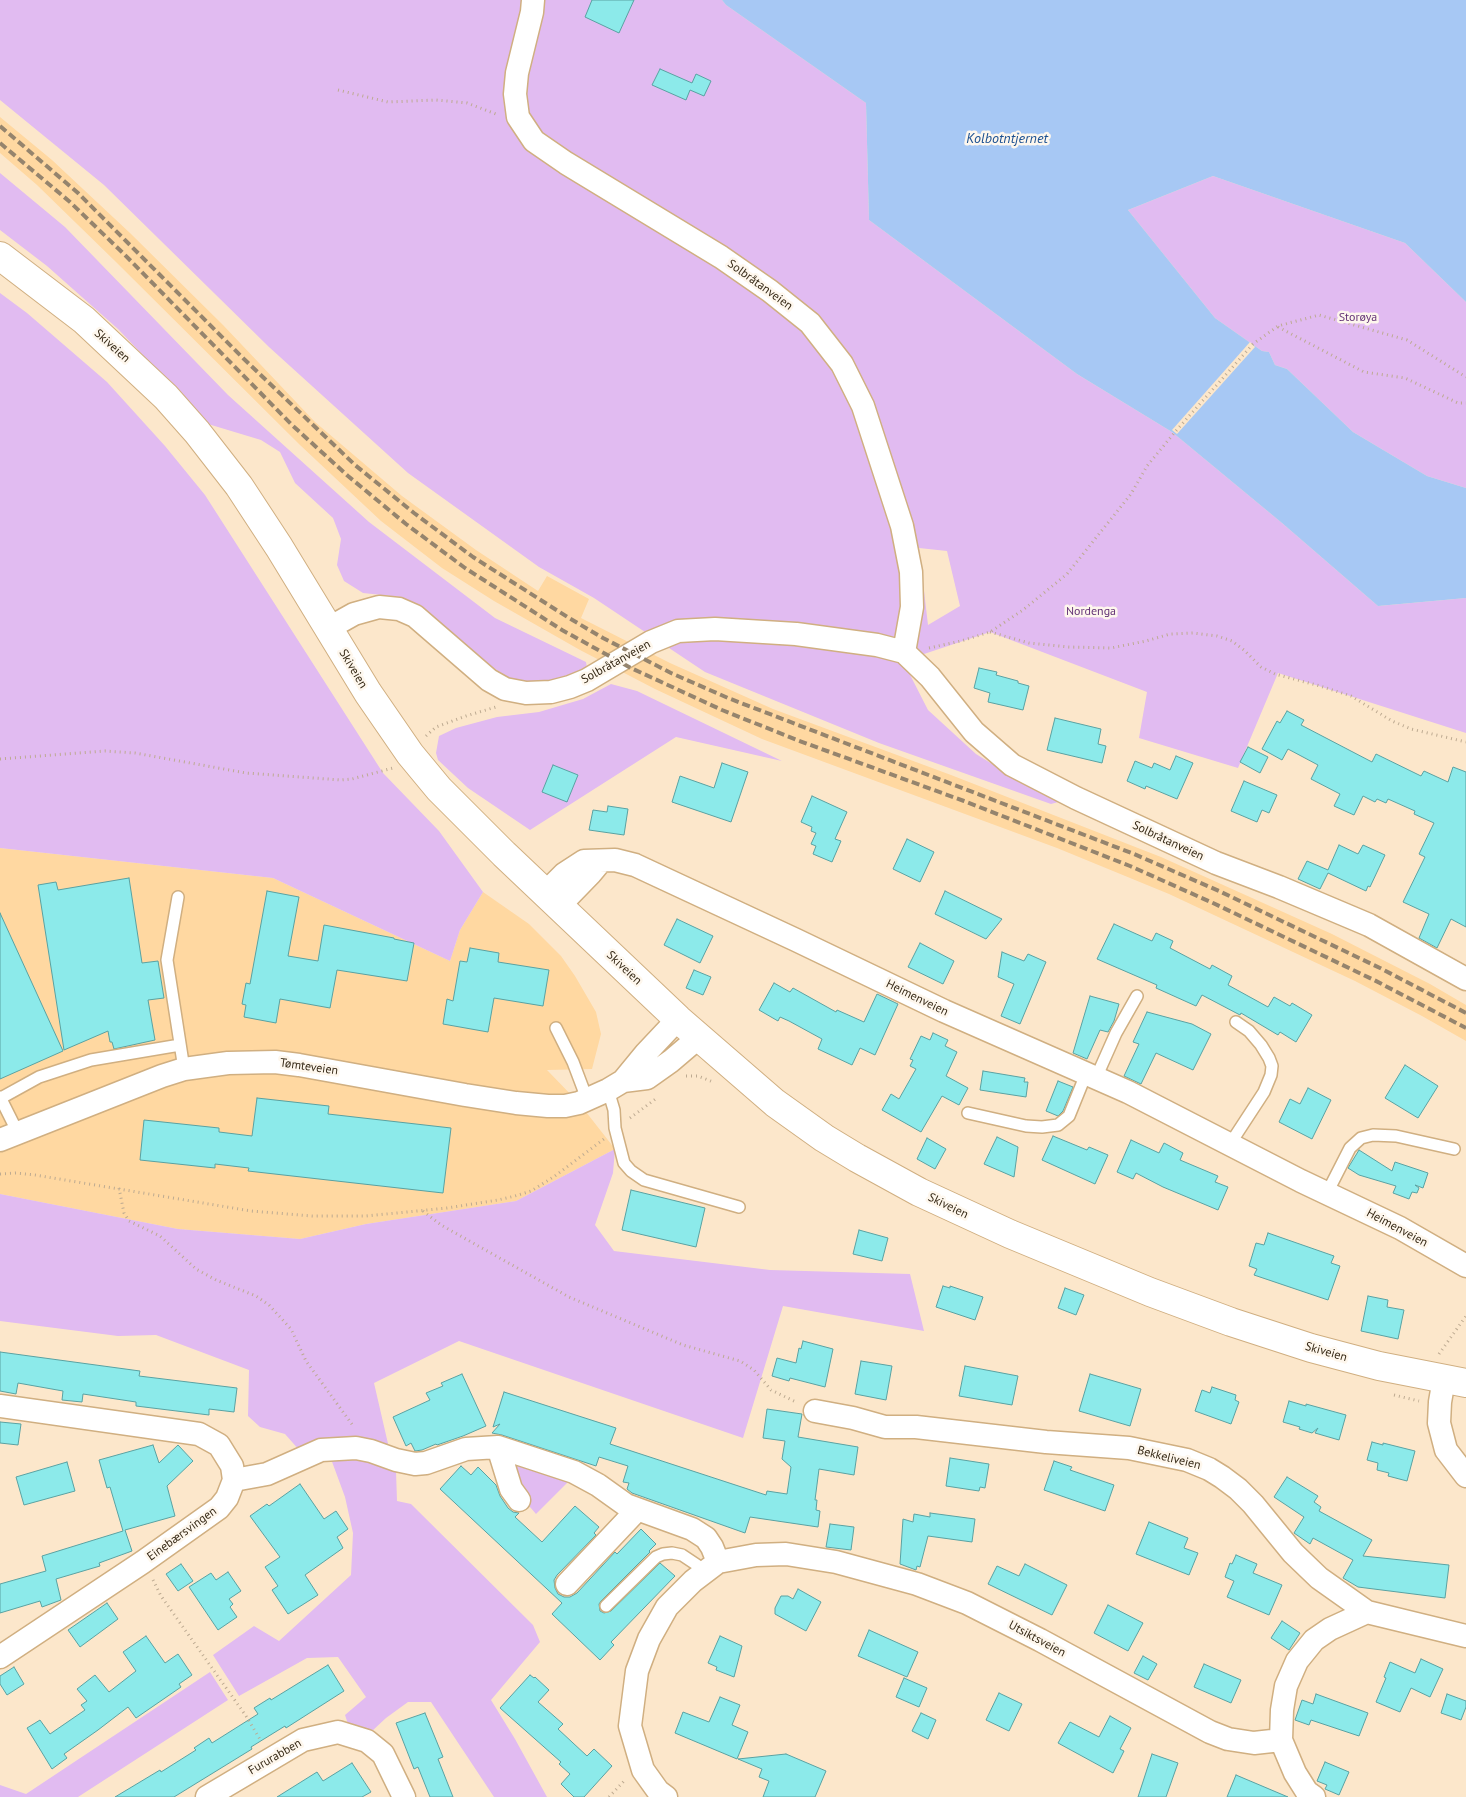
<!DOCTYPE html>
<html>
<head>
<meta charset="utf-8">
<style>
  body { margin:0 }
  canvas { display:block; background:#fce7cb }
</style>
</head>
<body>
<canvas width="1466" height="1797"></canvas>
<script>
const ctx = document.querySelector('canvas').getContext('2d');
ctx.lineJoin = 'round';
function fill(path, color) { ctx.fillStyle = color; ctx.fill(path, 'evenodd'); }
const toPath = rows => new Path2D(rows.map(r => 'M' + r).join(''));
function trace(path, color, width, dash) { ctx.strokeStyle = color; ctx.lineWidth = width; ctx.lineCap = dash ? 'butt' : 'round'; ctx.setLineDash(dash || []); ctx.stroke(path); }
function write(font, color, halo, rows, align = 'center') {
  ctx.font = font + ' "PT Sans",sans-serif'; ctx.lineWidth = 5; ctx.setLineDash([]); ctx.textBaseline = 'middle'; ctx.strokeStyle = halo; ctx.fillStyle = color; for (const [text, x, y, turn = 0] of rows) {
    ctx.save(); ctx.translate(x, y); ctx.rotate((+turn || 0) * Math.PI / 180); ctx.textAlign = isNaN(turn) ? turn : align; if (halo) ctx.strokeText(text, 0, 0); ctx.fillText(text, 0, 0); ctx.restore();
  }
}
const built = toPath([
  [0,117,52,160,130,233,223,325,315,422,402,496,476,550,538,591,547,576,589,599,581,618,670,663,773,709,951,775,1161,857,1332,934,1430,984,1466,1005,1466,1041,1422,1016,1355,981,1169,894,1057,848,762,739,655,689,580,650,494,601,442,568,381,521,300,445,116,262,37,185,0,153],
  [0,848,273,878,450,961,460,930,483,892,529,924,561,956,575,976,596,1012,601,1034,592,1069,547,1070,579,1103,615,1149,516,1201,366,1224,300,1239,178,1229,0,1194]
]);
const green = toPath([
  [0,0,722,0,726,5,866,103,869,220,1077,374,1172,432,1282,523,1378,606,1466,598,1466,733,1278,673,1238,768,1139,738,1147,692,990,632,903,661,928,710,976,754,1031,788,1062,801,1051,804,879,743,705,672,594,598,539,567,408,473,269,347,104,185,0,100],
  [919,548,947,551,960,606,928,625],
  [0,173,65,227,228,395,369,522,495,618,586,662,587,668,569,679,539,683,512,680,474,655,432,618,401,597,363,593,344,581,337,565,341,539,333,518,295,483,280,452,261,440,208,424,118,329,47,266,0,230],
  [1213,176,1405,243,1466,302,1466,488,1427,476,1353,432,1287,369,1275,365,1269,352,1262,351,1215,318,1128,210],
  [0,293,27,313,107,382,165,446,205,495,383,773,439,831,483,892,460,930,450,961,273,878,0,848],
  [611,684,637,691,782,761,676,737,530,830,468,788,438,760,436,753,439,736,456,728,497,717,539,712,583,699],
  [615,1149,613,1173,595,1225,614,1251,770,1270,910,1274,924,1331,783,1306,743,1438,459,1341,374,1383,389,1448,300,1451,285,1434,260,1427,248,1416,249,1370,156,1335,118,1336,0,1321,0,1194,178,1229,300,1239,366,1224,516,1201],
  [511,1454,573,1477,536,1514,524,1500],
  [366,1458,396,1471,397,1501,411,1504,533,1625,540,1642,491,1700,515,1739,547,1797,494,1797,431,1702,408,1702,386,1718,371,1732,348,1724,345,1715,366,1697,338,1657,307,1658,239,1696,213,1655,254,1626,279,1641,351,1575,353,1533,345,1497,331,1459],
  [210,1672,228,1700,78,1797,0,1797,0,1785,26,1794]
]);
const water = toPath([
  [722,0,1466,0,1466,302,1405,243,1213,176,1128,210,1215,318,1262,351,1269,352,1275,365,1287,369,1353,432,1427,476,1466,488,1466,598,1378,606,1282,523,1172,432,1077,374,869,220,866,103,726,5]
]);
const pier = toPath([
  [1250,342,1255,347,1177,434,1172,430]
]);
const building = toPath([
  [592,0,634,0,619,33,585,17,592,0],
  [660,69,692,83,696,74,711,81,704,96,690,90,686,100,652,85,660,69],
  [979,668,997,672,996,675,1018,681,1018,683,1029,686,1023,710,988,702,990,693,974,688,979,668],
  [1287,711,1304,720,1301,725,1372,762,1376,754,1421,776,1424,771,1448,782,1453,767,1466,772,1466,927,1451,919,1437,948,1419,938,1429,914,1403,902,1425,857,1419,854,1434,823,1414,814,1415,811,1388,799,1386,803,1377,799,1375,802,1363,796,1354,815,1334,806,1340,794,1311,779,1318,765,1288,749,1282,760,1262,749,1277,721,1280,723,1287,711],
  [1055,718,1101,729,1098,744,1106,746,1102,763,1047,750,1055,718],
  [1248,747,1268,757,1260,773,1240,762,1248,747],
  [1176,756,1193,763,1177,799,1146,786,1145,789,1127,781,1135,761,1152,768,1154,763,1170,770,1176,756],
  [722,763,748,772,731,822,672,802,680,776,714,788,722,763],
  [553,765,578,775,567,802,542,792,553,765],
  [1244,781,1277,795,1269,813,1262,810,1257,822,1231,811,1244,781],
  [812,796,847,812,835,839,841,841,832,862,813,854,816,846,811,844,816,833,811,831,812,827,801,822,812,796],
  [608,806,628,809,624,835,589,830,593,810,607,812,608,806],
  [907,839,934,852,920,882,893,869,907,839],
  [1339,845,1358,854,1363,845,1385,855,1370,887,1368,886,1366,891,1328,873,1320,889,1298,879,1307,861,1328,870,1339,845],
  [129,878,142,963,158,961,164,998,148,1000,155,1040,114,1049,112,1042,110,1042,108,1031,64,1050,38,885,56,882,58,890,129,878],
  [267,891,299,897,288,956,318,961,324,925,394,938,394,939,414,943,407,981,337,970,330,1008,280,999,276,1023,244,1017,246,1005,242,1004,246,983,250,984,267,891],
  [945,891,1002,919,986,939,935,914,945,891],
  [0,913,63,1051,0,1079,0,913],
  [677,919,713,936,700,963,664,945,677,919],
  [1114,924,1152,941,1156,933,1173,941,1170,948,1210,969,1212,965,1232,976,1228,985,1268,1007,1274,997,1290,1006,1292,1003,1312,1015,1296,1042,1280,1032,1278,1035,1241,1013,1240,1015,1202,995,1196,1006,1156,988,1157,985,1097,959,1114,924],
  [920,943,954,961,943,984,908,967,920,943],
  [470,948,499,953,498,962,549,970,543,1006,494,998,488,1032,443,1024,447,999,453,1001,460,961,467,962,470,948],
  [1002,952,1024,961,1028,954,1046,962,1020,1024,1001,1016,1014,984,998,977,1002,952],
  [694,970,711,977,703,995,686,988,694,970],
  [774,983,790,992,793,988,836,1012,837,1010,864,1022,877,994,898,1004,875,1055,860,1048,852,1065,818,1049,822,1039,789,1021,780,1017,778,1021,759,1010,774,983],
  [1090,996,1119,1004,1114,1021,1108,1032,1100,1030,1087,1059,1073,1053,1090,996],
  [1147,1012,1192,1024,1211,1034,1193,1070,1156,1053,1141,1084,1124,1076,1139,1044,1133,1042,1147,1012],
  [933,1033,948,1040,945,1046,957,1052,946,1076,968,1088,959,1105,942,1096,921,1132,882,1110,891,1094,899,1099,916,1069,910,1066,913,1060,910,1059,921,1036,930,1040,933,1033],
  [1405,1065,1438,1086,1418,1118,1385,1098,1405,1065],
  [983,1071,1025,1078,1024,1082,1028,1082,1026,1097,980,1090,983,1071],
  [1058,1081,1073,1087,1063,1111,1058,1116,1046,1111,1058,1081],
  [1308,1088,1331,1100,1312,1139,1279,1122,1290,1099,1300,1104,1308,1088],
  [257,1098,329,1106,328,1114,451,1128,443,1193,248,1171,249,1168,215,1164,215,1168,140,1160,144,1120,219,1128,219,1132,252,1136,257,1098],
  [1053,1136,1087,1150,1089,1147,1108,1155,1095,1184,1042,1160,1053,1136],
  [997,1137,1018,1147,1014,1177,984,1164,997,1137],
  [927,1138,946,1149,935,1169,917,1159,927,1138],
  [1131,1140,1159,1153,1164,1143,1183,1153,1180,1160,1218,1176,1215,1182,1228,1187,1218,1210,1163,1187,1136,1173,1133,1179,1117,1172,1131,1140],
  [1359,1150,1392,1171,1395,1162,1428,1173,1423,1188,1415,1185,1419,1188,1417,1193,1412,1192,1409,1199,1393,1193,1396,1186,1359,1175,1348,1168,1359,1150],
  [631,1190,705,1208,696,1247,622,1230,631,1190],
  [859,1230,888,1238,882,1261,853,1254,859,1230],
  [1268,1233,1334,1256,1331,1263,1340,1266,1328,1300,1254,1275,1257,1269,1249,1266,1256,1243,1264,1245,1268,1233],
  [943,1286,950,1288,950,1286,983,1297,975,1320,936,1307,943,1286],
  [1065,1288,1084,1295,1076,1315,1058,1308,1065,1288],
  [1368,1296,1388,1300,1387,1307,1404,1310,1398,1339,1361,1331,1368,1296],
  [803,1341,833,1349,825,1387,790,1378,789,1381,772,1376,777,1358,796,1363,799,1348,801,1349,803,1341],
  [0,1352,140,1371,139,1376,237,1388,234,1412,209,1409,209,1415,136,1406,136,1402,83,1394,82,1402,62,1400,63,1391,18,1383,16,1394,0,1391,0,1352],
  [861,1361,892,1366,886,1400,855,1394,861,1361],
  [965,1366,1018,1376,1012,1405,959,1396,965,1366],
  [462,1374,486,1426,463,1436,437,1445,436,1444,422,1450,415,1451,411,1443,406,1446,393,1417,430,1400,426,1393,443,1386,441,1383,462,1374],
  [1090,1374,1141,1389,1130,1426,1079,1411,1090,1374],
  [1212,1387,1236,1395,1235,1400,1239,1402,1231,1424,1195,1411,1202,1390,1210,1393,1212,1387],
  [504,1392,616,1428,610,1444,766,1495,767,1491,787,1494,791,1467,782,1459,785,1441,763,1438,767,1409,802,1414,798,1437,858,1447,854,1475,819,1469,815,1500,817,1500,816,1510,820,1511,818,1527,750,1517,745,1533,632,1493,627,1489,629,1483,623,1482,628,1466,599,1457,596,1466,502,1435,492,1433,500,1424,493,1427,504,1392],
  [1289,1401,1306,1406,1306,1404,1346,1415,1339,1440,1315,1433,1318,1428,1312,1433,1299,1429,1300,1427,1283,1422,1289,1401],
  [0,1422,21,1424,18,1445,0,1443,0,1422],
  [1372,1442,1383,1445,1383,1443,1415,1451,1407,1481,1388,1476,1389,1473,1377,1470,1378,1463,1367,1460,1372,1442],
  [153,1445,159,1463,178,1445,193,1461,167,1486,175,1516,125,1530,132,1551,99,1563,100,1566,56,1579,61,1600,42,1607,40,1601,0,1613,0,1584,46,1571,42,1556,123,1531,110,1487,107,1488,99,1460,153,1445],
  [950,1458,989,1464,985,1488,980,1487,979,1491,946,1486,950,1458],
  [1054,1461,1072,1467,1070,1470,1114,1485,1105,1511,1044,1490,1054,1461],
  [67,1462,75,1491,24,1505,16,1477,67,1462],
  [461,1466,471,1475,478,1467,496,1485,500,1496,508,1508,513,1512,519,1513,515,1517,542,1542,575,1506,599,1527,594,1533,596,1535,557,1575,554,1580,555,1588,558,1594,564,1597,570,1597,577,1593,615,1552,617,1554,641,1529,656,1544,649,1551,650,1552,601,1601,599,1604,600,1611,604,1613,611,1611,660,1563,675,1576,611,1642,614,1645,600,1660,552,1614,562,1603,440,1489,461,1466],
  [1287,1477,1318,1496,1314,1502,1321,1507,1319,1511,1372,1540,1363,1556,1449,1565,1445,1598,1358,1587,1343,1578,1353,1560,1313,1538,1310,1544,1294,1533,1304,1517,1274,1497,1287,1477],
  [300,1484,324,1519,336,1511,348,1529,337,1537,343,1548,305,1575,318,1595,288,1614,272,1590,278,1586,265,1567,280,1557,250,1516,267,1504,269,1506,300,1484],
  [930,1513,975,1519,972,1542,928,1536,920,1567,917,1566,916,1570,900,1564,903,1519,913,1522,914,1514,930,1517,930,1513],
  [1149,1522,1188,1538,1184,1548,1198,1553,1189,1575,1136,1554,1149,1522],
  [830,1524,854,1527,851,1550,826,1547,830,1524],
  [1236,1555,1257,1564,1253,1573,1282,1585,1269,1615,1227,1597,1234,1581,1225,1577,1230,1563,1232,1564,1236,1555],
  [181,1564,193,1581,178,1591,166,1574,181,1564],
  [1025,1564,1067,1585,1052,1615,988,1584,997,1566,1019,1576,1025,1564],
  [228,1572,241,1591,229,1599,233,1604,230,1607,237,1617,218,1630,189,1587,211,1573,216,1580,228,1572],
  [798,1589,821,1602,806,1631,775,1614,775,1608,781,1596,788,1596,793,1599,798,1589],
  [107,1603,118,1619,80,1647,68,1630,107,1603],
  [1108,1605,1143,1623,1128,1651,1094,1633,1108,1605],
  [1282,1621,1300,1633,1289,1650,1271,1638,1282,1621],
  [869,1630,918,1652,907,1677,858,1656,869,1630],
  [146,1636,165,1663,178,1654,192,1675,179,1684,181,1687,136,1718,128,1707,98,1730,64,1754,67,1758,52,1769,27,1728,40,1720,50,1734,85,1710,81,1705,87,1701,77,1689,95,1675,109,1692,136,1671,123,1652,146,1636],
  [720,1636,742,1646,734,1677,716,1670,717,1667,708,1663,720,1636],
  [1143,1656,1157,1664,1148,1680,1134,1673,1143,1656],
  [1421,1659,1443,1669,1430,1697,1411,1688,1400,1712,1376,1702,1386,1678,1384,1677,1390,1662,1415,1673,1421,1659],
  [1204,1664,1241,1680,1231,1703,1194,1687,1204,1664],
  [328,1665,344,1691,286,1728,285,1726,251,1747,252,1749,174,1797,115,1797,160,1770,161,1772,196,1750,194,1748,209,1738,212,1743,258,1714,254,1708,270,1698,271,1700,328,1665],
  [14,1667,24,1684,7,1695,0,1684,0,1676,14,1667],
  [530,1675,534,1678,535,1677,549,1690,538,1702,563,1724,558,1729,587,1756,594,1749,612,1766,584,1797,574,1797,561,1784,570,1774,559,1764,561,1762,500,1708,530,1675],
  [904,1678,927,1688,919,1707,896,1697,904,1678],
  [999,1693,1022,1704,1009,1731,986,1720,999,1693],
  [1316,1694,1368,1713,1359,1736,1311,1720,1309,1725,1295,1720,1302,1700,1313,1704,1316,1694],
  [1447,1694,1466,1701,1466,1707,1461,1720,1441,1713,1447,1694],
  [720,1697,740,1705,732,1725,748,1732,737,1759,675,1733,683,1712,709,1722,720,1697],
  [425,1713,443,1757,438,1759,453,1797,430,1797,418,1767,414,1769,396,1723,425,1713],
  [921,1713,936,1720,928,1739,912,1731,921,1713],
  [1110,1716,1131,1728,1120,1749,1124,1751,1113,1773,1058,1743,1070,1722,1099,1737,1110,1716],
  [786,1754,826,1771,815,1797,763,1797,769,1781,759,1777,762,1769,738,1759,786,1754],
  [1152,1754,1178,1763,1166,1797,1138,1797,1152,1754],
  [1325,1762,1349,1772,1339,1795,1325,1789,1327,1785,1317,1781,1325,1762],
  [352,1763,371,1792,362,1797,277,1797,317,1772,323,1781,352,1763],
  [1236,1775,1288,1797,1227,1797,1236,1775]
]);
const path = toPath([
  [338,90,388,102,436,100,467,103,496,114],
  [1278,327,1364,372,1405,378,1458,403,1466,403],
  [990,632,1029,643,1069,647,1111,648,1146,641,1170,634,1193,633,1217,636,1232,641,1244,650,1261,667,1275,674,1320,686,1351,696,1392,721,1411,729,1466,742],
  [929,648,961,641,990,632,1023,610,1067,574,1131,494,1147,466,1175,432,1253,344,1278,326,1319,315,1407,340,1466,377],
  [426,736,436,727,466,716,496,707],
  [0,759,105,751,135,753,246,773,341,780,352,779,393,768],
  [686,1076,698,1076,713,1082],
  [630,1118,657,1098],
  [0,1174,16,1173,35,1175,251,1211,312,1216,366,1216,447,1208,498,1200,515,1196,531,1191,555,1176,604,1139],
  [119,1188,124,1213,129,1221,160,1236,196,1269,216,1280,256,1296,269,1305,291,1329,306,1361,354,1427],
  [423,1211,441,1225,569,1297,683,1345,740,1361,754,1370,771,1390,796,1402],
  [1439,1354,1466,1316],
  [1394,1395,1419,1401],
  [153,1580,161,1596,246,1716,261,1741],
  [609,1797,626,1779]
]);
const lane = toPath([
  [178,897,167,960,184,1069],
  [556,1028,573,1062,587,1099],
  [1096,1078,1116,1033,1137,996],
  [608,1090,614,1110,615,1128,624,1163,631,1171,644,1180,739,1207],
  [0,1097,18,1133],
  [1,1098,39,1077,91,1060,180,1045],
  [968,1113,1026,1126,1042,1127,1058,1125,1069,1116,1086,1074],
  [1230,1144,1264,1092,1271,1075,1272,1066,1269,1058,1261,1045,1249,1031,1236,1022],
  [1327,1193,1350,1148,1361,1138,1373,1135,1396,1136,1454,1149],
  [606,1606,656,1557,663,1554,672,1553,682,1555,697,1565,703,1574]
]);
const street = toPath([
  [533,0,532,12,517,73,515,94,518,117,534,141,566,163,721,257,770,291,810,323,842,364,863,406,902,526,911,572,912,607,904,652],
  [329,628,354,614,379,607,399,609,415,616,489,680,505,689,526,693,551,692,570,687,587,680,651,642,678,631,715,629,796,634,877,645,904,652,930,677,974,732,1012,765,1076,798,1216,863,1279,887,1369,925,1466,979],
  [545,893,564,874,584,861,615,860,635,865,796,940,944,1011,1128,1092,1301,1181,1400,1228,1466,1266],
  [558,907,591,873,601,861],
  [623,1081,647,1078,671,1061,698,1038],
  [0,1140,162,1076,184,1069,228,1063,275,1062,299,1065,465,1095,516,1103,548,1106,565,1106,579,1103,608,1090,623,1081,646,1053,678,1019],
  [1444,1379,1440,1402,1439,1423,1446,1450,1466,1476],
  [0,1406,199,1434,219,1445,232,1466,234,1480,227,1498,219,1508,143,1562,0,1657],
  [815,1411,853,1418,885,1427,916,1427,1046,1442,1129,1448,1187,1460,1209,1469,1222,1477,1238,1489,1253,1504,1293,1553,1319,1578,1367,1612,1466,1636],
  [498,1447,511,1489,519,1500],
  [234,1480,267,1474,321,1450,356,1448,371,1451,396,1460,415,1464,426,1463,466,1449,498,1447,574,1472,598,1485,626,1505,692,1529,706,1538,712,1547,718,1562],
  [567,1584,637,1510],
  [207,1797,303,1740,338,1732,367,1741,383,1754,404,1797],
  [666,1797,658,1791,643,1770,630,1726,637,1671,649,1639,667,1607,693,1581,718,1562,756,1555,786,1554,836,1562,917,1584,967,1603,1040,1640,1210,1732,1228,1739,1254,1743,1281,1740],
  [1314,1797,1307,1792,1295,1773,1281,1740,1282,1710,1286,1686,1297,1661,1314,1640,1330,1629,1367,1612]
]);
const primary = toPath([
  [0,256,84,320,166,397,197,432,239,486,279,547,368,693,410,754,439,789,504,854,678,1019,775,1103,824,1138,857,1158,919,1192,1010,1234,1150,1292,1231,1322,1311,1348,1379,1366,1466,1383]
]);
const rail = toPath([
  [0,126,78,193,244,359,355,465,414,513,473,557,569,618,603,638,671,673,728,698,1134,854,1219,891,1380,968,1466,1013],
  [0,143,70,202,125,255,292,425,348,476,406,524,465,568,562,630,631,668,722,710,797,740,964,801,1130,866,1213,903,1374,980,1466,1028]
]);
const streetNames = [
  ["Solbråtanveien",760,285,36],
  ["Skiveien",112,346,42],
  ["Solbråtanveien",616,662,-29],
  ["Skiveien",353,669,59],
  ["Solbråtanveien",1168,841,25],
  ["Skiveien",624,968,43],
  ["Heimenveien",917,998,26],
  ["Tømteveien",309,1067,8],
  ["Skiveien",948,1206,26],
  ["Heimenveien",1397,1228,28],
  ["Skiveien",1326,1352,16],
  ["Bekkeliveien",1169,1458,14],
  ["Einebærsvingen",182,1534,-36],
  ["Utsiktsveien",1037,1639,28],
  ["Fururabben",275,1757,-30]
];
const parkNames = [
  ["Storøya",1358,318],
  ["Nordenga",1091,612]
];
const waterNames = [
  ["Kolbotntjernet",1007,139]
];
fill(built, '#ffd8a1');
fill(green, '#e1bbf1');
fill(water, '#a7c8f4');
fill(pier, '#fce7cb');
fill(building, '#8ceaea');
trace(building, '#5aa2a2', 1);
trace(lane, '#d0af81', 14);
trace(street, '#d0af81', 25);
trace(primary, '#d0af81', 30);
trace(path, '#bdaa91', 3, [1, 4]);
trace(lane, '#fff', 11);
trace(street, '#fff', 22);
trace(primary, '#fff', 28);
trace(rail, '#95846d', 4, [8, 4]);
write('12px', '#362916', '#fef7ed', streetNames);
write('12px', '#633276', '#fef7ed', parkNames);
write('italic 14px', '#1c5191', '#fef7ed', waterNames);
</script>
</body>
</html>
